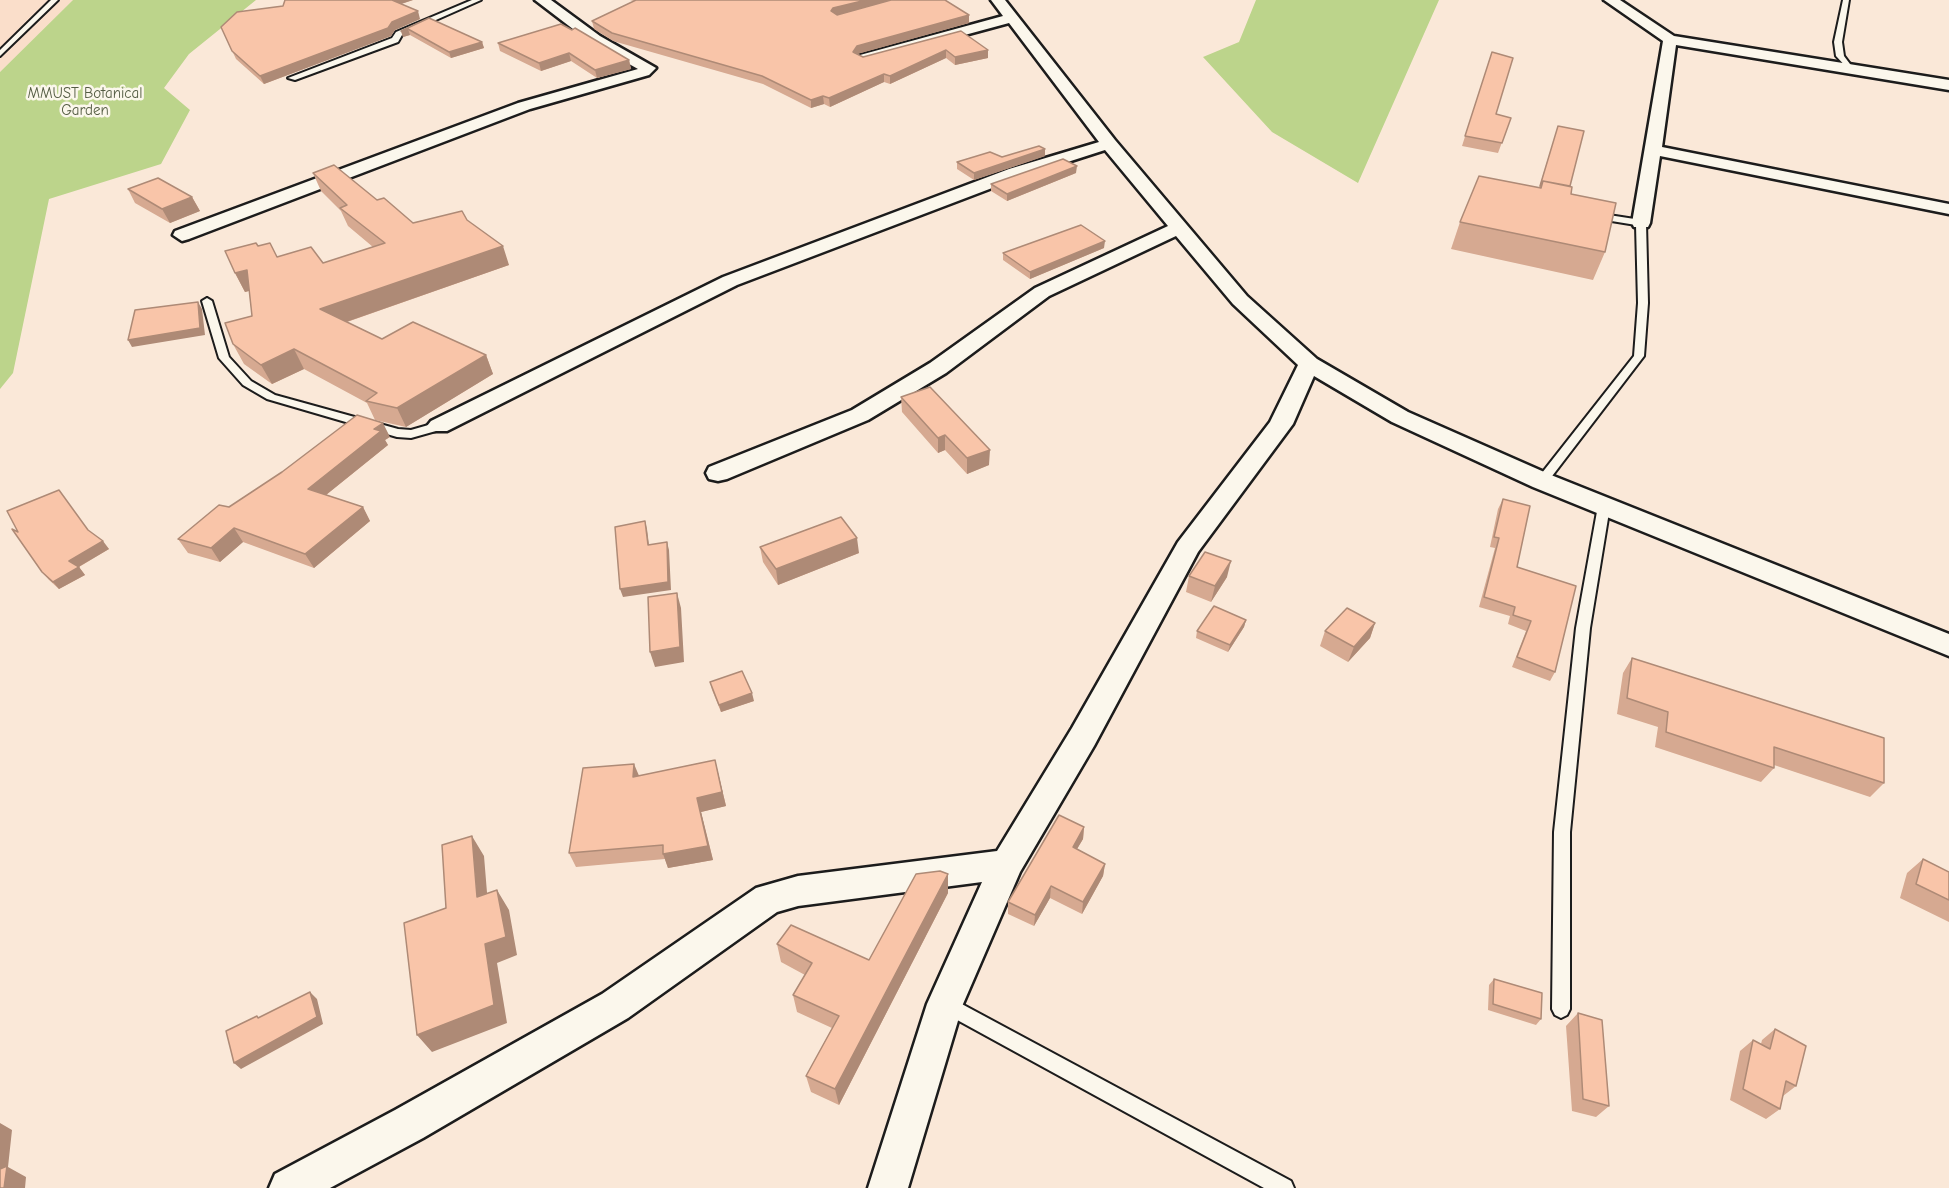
<!DOCTYPE html>
<html>
<head>
<meta charset="utf-8">
<style>
  body { margin:0 }
  canvas { display:block; background:#fae8d8 }
</style>
</head>
<body>
<canvas width="1949" height="1188"></canvas>
<script>
const ctx = document.querySelector('canvas').getContext('2d');
ctx.lineJoin = 'round';
function fill(path, color) { ctx.fillStyle = color; ctx.fill(path, 'evenodd'); }
const toPath = rows => new Path2D(rows.map(r => 'M' + r).join(''));
function trace(path, color, width, dash) { ctx.strokeStyle = color; ctx.lineWidth = width; ctx.lineCap = dash ? 'butt' : 'round'; ctx.setLineDash(dash || []); ctx.stroke(path); }
function write(font, color, halo, rows, align = 'center') {
  ctx.font = font + ' "Comic Neue",sans-serif'; ctx.lineWidth = 5; ctx.setLineDash([]); ctx.textBaseline = 'middle'; ctx.strokeStyle = halo; ctx.fillStyle = color; for (const [text, x, y, turn = 0] of rows) {
    ctx.save(); ctx.translate(x, y); ctx.rotate((+turn || 0) * Math.PI / 180); ctx.textAlign = isNaN(turn) ? turn : align; if (halo) ctx.strokeText(text, 0, 0); ctx.fillText(text, 0, 0); ctx.restore();
  }
}
const built = toPath([
  [0,0,73,0,0,72]
]);
const green = toPath([
  [73,0,256,0,189,54,164,88,190,110,161,164,49,199,13,373,0,389,0,72],
  [1256,0,1439,0,1358,183,1272,132,1203,57,1239,42]
]);
const service = toPath([
  [51,0,58,0,0,56,0,50,51,0],
  [472,0,481,0,402,35,398,42,295,80,288,78,392,38,396,32,472,0],
  [1843,0,1849,0,1842,42,1844,56,1853,68,1849,70,1836,56,1834,42,1843,0],
  [1596,213,1641,220,1646,223,1648,303,1644,356,1546,484,1542,485,1536,481,1538,478,1634,356,1638,303,1636,225,1593,218,1593,214,1596,213],
  [207,298,212,301,229,357,251,381,275,395,398,429,411,430,439,422,445,426,443,429,411,438,397,437,267,399,243,385,219,358,202,301,207,298],
  [1604,502,1610,506,1590,628,1570,832,1570,1009,1567,1015,1561,1018,1555,1015,1552,1009,1554,832,1576,628,1598,506,1604,502],
  [945,995,1291,1181,1294,1188,1264,1188,939,1010,936,1004,939,998,945,995]
]);
const minor = toPath([
  [535,0,551,0,600,36,656,68,649,75,530,109,189,239,182,241,173,235,175,231,518,103,638,69,590,42,535,0],
  [991,0,1005,0,1115,140,1247,296,1317,359,1408,412,1551,475,1949,634,1949,656,1533,487,1392,422,1314,376,1293,424,1198,552,1094,746,1020,872,963,1004,908,1188,868,1188,927,1004,982,882,798,906,777,912,628,1018,423,1138,330,1188,269,1188,275,1174,395,1110,602,994,756,888,798,876,997,851,1072,728,1178,542,1270,422,1298,365,1233,304,1176,236,1049,296,946,373,868,420,727,479,718,481,709,479,706,473,709,467,852,410,930,363,1035,288,1168,226,1105,150,1021,177,737,285,447,431,431,431,427,426,431,421,723,277,1009,169,1099,142,1009,23,865,62,858,58,860,55,1003,16,991,0],
  [1604,0,1620,0,1674,36,1949,80,1949,90,1676,45,1662,147,1949,204,1949,214,1660,156,1650,223,1648,227,1634,227,1632,223,1663,41,1604,0]
]);
const wall = toPath([
  [285,0,413,0,401,4,420,19,395,30,391,36,264,84,236,59,221,27,283,6],
  [630,0,945,0,969,15,969,23,857,54,863,57,961,31,988,58,955,65,946,58,890,84,884,82,830,107,824,104,811,108,763,84,613,41,594,29,592,21,634,1],
  [429,18,482,42,484,48,451,58,410,35,403,37,401,31],
  [498,43,629,60,631,69,597,78,571,61,541,71,500,51],
  [1492,52,1496,114,1511,118,1498,153,1462,146],
  [1558,126,1570,186,1571,194,1605,252,1593,280,1451,249,1460,222,1539,188],
  [1045,156,974,180,957,169,957,162,1002,157],
  [313,173,377,200,413,223,467,220,509,265,347,322,382,339,486,355,493,374,406,427,375,420,367,403,304,369,272,384,244,364,233,344,252,316,249,291,245,292,235,273,258,246,277,257,323,263,373,247,348,226,341,211,321,191],
  [1076,173,1007,201,991,191,991,184],
  [128,189,192,197,200,211,170,223,135,203],
  [1104,248,1030,279,1003,260,1003,253],
  [901,397,989,465,967,474,945,450,938,453,902,412],
  [390,437,385,440,388,445,326,495,363,507,370,521,314,568,243,542,220,562,188,553,178,539,229,507],
  [1503,499,1517,567,1555,672,1550,681,1512,667,1526,631,1508,624,1510,616,1479,607,1495,548,1490,547,1498,509],
  [88,531,109,549,79,567,85,575,59,589,49,580,42,572,18,532],
  [760,547,859,553,778,585,763,562],
  [1189,576,1227,577,1211,602,1186,592],
  [1246,620,1244,627,1228,652,1196,638,1197,631],
  [1375,623,1370,638,1348,662,1320,646,1325,631],
  [1632,658,1884,783,1870,797,1774,765,1774,768,1761,782,1655,747,1658,727,1617,714,1623,673],
  [710,682,754,701,721,712,712,690],
  [715,760,726,806,701,812,713,860,668,868,665,859,576,867,569,853,639,776],
  [1084,827,1083,839,1077,849,1105,864,1103,876,1082,914,1050,898,1034,926,1008,914,1008,902],
  [1923,859,1949,872,1949,922,1900,898,1907,873],
  [948,874,948,893,839,1105,811,1092,806,1076,832,1028,797,1012,793,995,805,975,781,962,777,944,869,960],
  [1494,979,1541,1019,1536,1025,1488,1010,1489,985],
  [1578,1013,1609,1106,1596,1117,1572,1111,1566,1026],
  [1775,1029,1796,1086,1783,1096,1780,1109,1766,1119,1730,1100,1740,1051,1753,1040,1761,1044,1762,1040]
]);
const shadedWall = toPath([
  [390,0,413,0,392,7],
  [866,0,896,0,833,16,831,11,833,8],
  [418,11,420,19,395,30,391,36,264,84,260,76],
  [969,15,969,23,857,54,853,52,857,46],
  [408,29,410,35,403,37,401,31],
  [482,42,484,48,451,58,449,52],
  [946,50,946,58,890,84,890,76],
  [988,50,988,58,955,65,955,57],
  [569,53,571,61,541,71,539,63],
  [629,60,631,69,597,78,595,70],
  [884,74,884,82,830,107,829,98],
  [823,96,824,104,811,108,811,100],
  [1045,149,1045,156,974,180,974,173],
  [1077,166,1076,173,1007,201,1007,194],
  [192,197,200,211,170,223,162,209],
  [1105,241,1104,248,1030,279,1030,272],
  [503,246,509,265,329,328,320,309],
  [247,270,256,289,245,292,235,273],
  [198,302,202,309,205,335,132,347,128,340],
  [294,349,304,369,272,384,261,365],
  [486,355,493,374,406,427,397,408],
  [383,423,390,437,385,440,388,445,316,503,308,489,374,429],
  [945,435,945,450,938,453,938,438],
  [990,450,989,465,967,474,967,458],
  [363,507,370,521,314,568,305,554],
  [645,521,647,529,650,553,648,545],
  [234,528,243,542,220,562,211,548],
  [857,538,859,553,778,585,776,569],
  [103,541,109,549,75,569,69,561],
  [667,542,669,550,671,590,623,597,620,589],
  [1231,561,1227,577,1211,602,1215,586],
  [79,567,85,575,59,589,53,582],
  [677,593,681,608,684,662,655,667,650,652],
  [1246,620,1244,627,1228,652,1230,645],
  [1375,623,1370,638,1348,662,1354,647],
  [752,693,754,701,721,712,719,705],
  [715,760,726,806,701,812,713,860,668,868,663,854,697,798],
  [634,764,640,778,633,777],
  [1084,827,1083,839,1071,859,1073,847],
  [472,836,484,856,489,917,477,897],
  [1105,864,1103,876,1082,914,1083,902],
  [948,874,948,893,839,1105,835,1089],
  [1051,886,1050,898,1034,926,1035,915],
  [497,890,509,910,517,955,497,963,507,1023,432,1052,417,1035,485,944],
  [310,992,317,999,323,1024,241,1069,234,1063],
  [0,1123,12,1130,8,1167,26,1177,25,1188,4,1188,0,1182]
]);
const building = toPath([
  [285,0,392,0,418,11,392,22,388,28,260,76,232,51,221,27,237,12,283,6,285,0],
  [636,0,866,0,833,8,831,11,837,15,891,0,945,0,969,15,857,46,853,52,863,57,961,31,988,50,955,57,946,50,890,76,884,74,829,98,823,96,811,100,762,76,612,33,592,21,636,0],
  [429,18,482,42,449,52,408,29,401,31,429,18],
  [561,24,572,30,575,28,629,60,595,70,569,53,539,63,498,43,561,24],
  [1492,52,1513,58,1496,114,1511,118,1502,143,1465,136,1492,52],
  [1558,126,1584,131,1570,186,1543,181,1540,186,1558,126],
  [1039,146,1045,149,974,173,957,162,990,152,1002,157,1039,146],
  [1063,159,1077,166,1007,194,991,184,1063,159],
  [334,165,377,200,384,198,413,223,462,211,467,220,503,246,320,309,382,339,413,322,486,355,397,408,366,401,377,393,294,349,261,365,233,344,225,323,252,316,247,270,235,273,225,251,256,243,258,246,270,243,277,257,311,247,323,263,385,243,340,208,347,205,313,173,334,165],
  [1479,176,1541,188,1543,181,1572,187,1571,194,1616,203,1605,252,1460,222,1479,176],
  [158,178,192,197,162,209,128,189,158,178],
  [1081,225,1105,241,1030,272,1003,253,1081,225],
  [198,302,200,328,128,340,135,310,198,302],
  [930,387,990,450,967,458,945,435,938,438,901,397,930,387],
  [357,415,383,423,374,429,381,431,308,489,363,507,305,554,234,528,211,548,178,539,219,505,229,507,282,472,357,415],
  [59,490,88,530,103,541,69,561,79,567,53,582,42,572,12,529,18,532,7,511,59,490],
  [1503,499,1530,506,1517,567,1576,586,1555,672,1517,657,1531,621,1513,615,1515,607,1484,597,1499,538,1494,537,1503,499],
  [841,517,857,538,776,569,760,547,841,517],
  [645,521,648,545,667,542,668,582,620,589,615,527,645,521],
  [1205,552,1231,561,1215,586,1189,576,1205,552],
  [677,593,680,647,650,652,648,597,677,593],
  [1214,606,1246,620,1230,645,1197,631,1214,606],
  [1347,608,1375,623,1354,647,1325,631,1347,608],
  [1632,658,1884,738,1884,783,1774,747,1774,768,1666,732,1668,712,1627,698,1632,658],
  [742,671,752,693,719,705,710,682,742,671],
  [715,760,722,792,697,798,708,846,663,854,663,845,569,853,583,768,634,764,633,777,715,760],
  [1059,815,1084,827,1073,847,1105,864,1083,902,1051,886,1035,915,1008,902,1059,815],
  [472,836,477,897,497,890,506,937,485,944,494,1005,417,1035,404,923,446,908,442,845,472,836],
  [1923,859,1949,872,1949,900,1916,884,1923,859],
  [940,871,948,874,835,1089,806,1076,839,1016,793,995,812,963,777,944,791,925,869,960,916,874,940,871],
  [1494,979,1542,993,1541,1019,1493,1004,1494,979],
  [310,992,317,1017,234,1063,226,1031,257,1016,258,1018,310,992],
  [1578,1013,1602,1020,1609,1106,1583,1099,1578,1013],
  [1775,1029,1806,1046,1796,1086,1786,1081,1780,1109,1743,1089,1753,1040,1770,1049,1775,1029],
  [7,1166,4,1188,0,1188,0,1169,7,1166]
]);
const farParknames = [
  ["MMUST Botanical",85,94],
  ["Garden",85,111]
];
fill(built, '#fadeca');
fill(green, '#bcd48b');
trace(service, '#1c1c1c', 4);
trace(minor, '#1c1c1c', 5);
fill(service, '#fbf7ec');
fill(minor, '#fbf7ec');
fill(wall, '#d6a991');
fill(shadedWall, '#ae8a76');
fill(building, '#f9c5a9');
trace(building, '#ae8a76', 1.5);
write('15px', '#545c43', '#fbf7ec', farParknames);
</script>
</body>
</html>
